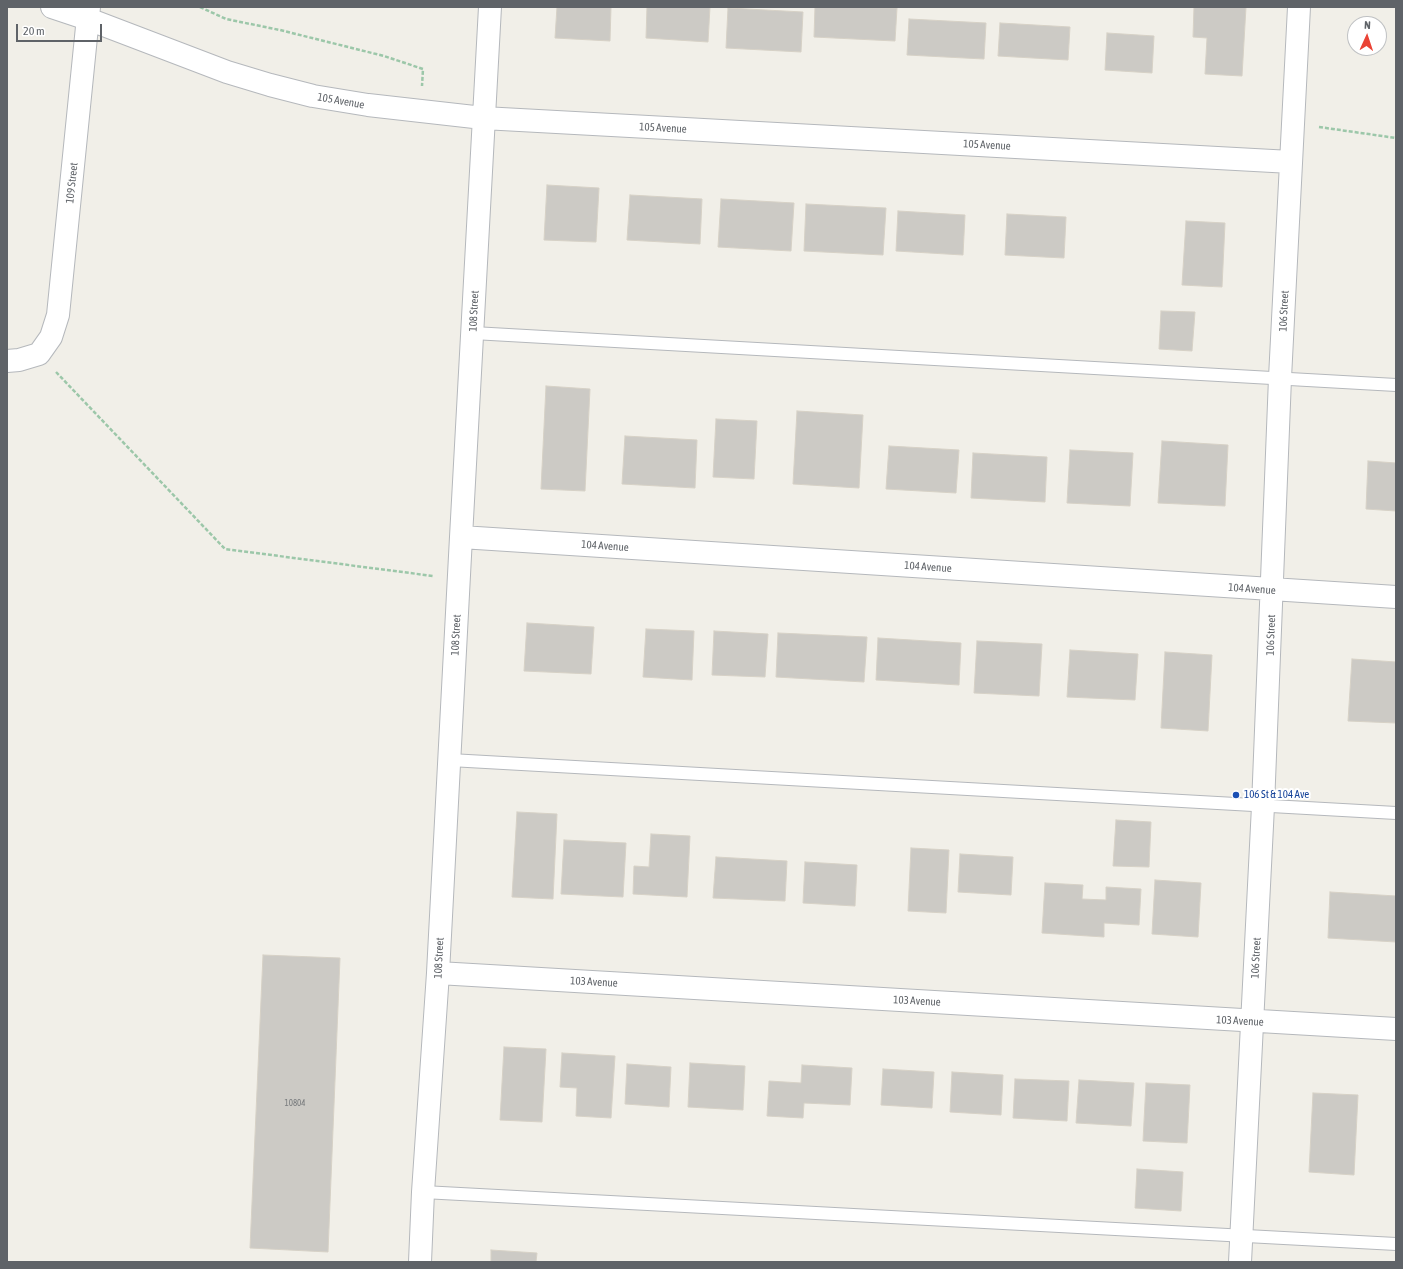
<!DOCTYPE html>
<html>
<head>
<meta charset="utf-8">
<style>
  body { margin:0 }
  #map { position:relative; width:1403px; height:1269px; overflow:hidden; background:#f1efe8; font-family:"Asap Condensed",sans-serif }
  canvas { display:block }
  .frame { position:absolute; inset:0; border:8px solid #5f6368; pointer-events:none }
  .north { position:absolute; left:1347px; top:16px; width:40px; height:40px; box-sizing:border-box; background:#fff; border:1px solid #bfc1c3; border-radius:50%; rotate:3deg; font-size:11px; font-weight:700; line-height:16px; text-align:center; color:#5f6368 }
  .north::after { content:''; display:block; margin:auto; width:14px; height:18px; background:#ea4335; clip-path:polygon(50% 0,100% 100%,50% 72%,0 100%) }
  .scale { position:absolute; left:16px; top:24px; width:86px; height:18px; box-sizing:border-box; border:2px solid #5f6368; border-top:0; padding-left:5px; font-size:12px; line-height:14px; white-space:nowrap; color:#5f6368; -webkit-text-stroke:3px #fff; paint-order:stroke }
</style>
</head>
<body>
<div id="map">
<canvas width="1403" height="1269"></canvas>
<div class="frame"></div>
<div class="north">N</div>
<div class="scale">20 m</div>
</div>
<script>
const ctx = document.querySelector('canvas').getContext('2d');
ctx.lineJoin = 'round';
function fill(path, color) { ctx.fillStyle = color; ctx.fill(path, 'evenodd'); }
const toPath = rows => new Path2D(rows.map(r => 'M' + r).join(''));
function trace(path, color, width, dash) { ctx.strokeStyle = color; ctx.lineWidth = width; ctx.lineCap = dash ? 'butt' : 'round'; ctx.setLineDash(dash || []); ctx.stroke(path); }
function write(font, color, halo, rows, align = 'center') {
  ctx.font = font + ' "Asap Condensed",sans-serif'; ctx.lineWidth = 4; ctx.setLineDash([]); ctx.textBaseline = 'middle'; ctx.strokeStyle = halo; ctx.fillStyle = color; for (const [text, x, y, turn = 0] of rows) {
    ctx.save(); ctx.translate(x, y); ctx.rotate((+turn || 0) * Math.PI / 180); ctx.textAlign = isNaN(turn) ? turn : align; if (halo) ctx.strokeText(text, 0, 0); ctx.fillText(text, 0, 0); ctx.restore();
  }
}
const building = toPath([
  [557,7,611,7,610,41,555,38,557,7],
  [647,7,710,7,708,42,646,38,647,7],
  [815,7,897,8,895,41,814,37,815,7],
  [1194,7,1246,7,1242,76,1205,74,1207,38,1193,37,1194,7],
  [728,8,803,12,801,52,726,48,728,8],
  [909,19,986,23,984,59,907,55,909,19],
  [1000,23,1070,27,1068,60,998,56,1000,23],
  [1107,33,1154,36,1152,73,1105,70,1107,33],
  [547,185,599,188,596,242,544,240,547,185],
  [630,195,702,199,700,244,627,240,630,195],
  [721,199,794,203,791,251,718,247,721,199],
  [806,204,886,208,883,255,804,251,806,204],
  [898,211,965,215,963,255,896,251,898,211],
  [1007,214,1066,217,1064,258,1005,255,1007,214],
  [1186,221,1225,223,1222,287,1182,285,1186,221],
  [1161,311,1195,312,1192,351,1159,349,1161,311],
  [546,386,590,389,585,491,541,489,546,386],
  [797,411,863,415,859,488,793,484,797,411],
  [716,419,757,421,754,479,713,477,716,419],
  [625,436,697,440,695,488,622,484,625,436],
  [1162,441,1228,445,1225,506,1158,503,1162,441],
  [889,446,959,450,956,493,886,489,889,446],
  [1070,450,1133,453,1130,506,1067,503,1070,450],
  [973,453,1047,457,1045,502,971,498,973,453],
  [1368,461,1396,463,1396,511,1366,509,1368,461],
  [527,623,594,627,591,674,524,671,527,623],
  [646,629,694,631,692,680,643,677,646,629],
  [714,631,768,634,765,677,712,675,714,631],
  [778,633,867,637,864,682,776,677,778,633],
  [878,638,961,643,959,685,876,680,878,638],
  [977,641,1042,644,1039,696,974,693,977,641],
  [1070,650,1138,654,1135,700,1067,697,1070,650],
  [1165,652,1212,655,1208,731,1161,728,1165,652],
  [1352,659,1396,662,1396,723,1348,721,1352,659],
  [517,812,557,814,553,899,512,897,517,812],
  [1116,820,1151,822,1149,867,1113,866,1116,820],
  [651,834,690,836,687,897,633,894,634,866,649,867,651,834],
  [564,840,626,843,623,897,561,894,564,840],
  [911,848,949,850,946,913,908,911,911,848],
  [960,854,1013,857,1011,895,958,892,960,854],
  [716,857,787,861,785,901,713,898,716,857],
  [805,862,857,865,855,906,803,903,805,862],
  [1155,880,1201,883,1198,937,1152,934,1155,880],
  [1045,883,1083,885,1082,899,1106,900,1106,887,1141,889,1139,925,1104,923,1104,937,1042,933,1045,883],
  [1330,892,1396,896,1396,942,1328,938,1330,892],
  [263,955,340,958,328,1252,250,1248,263,955],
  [504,1047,546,1049,542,1122,500,1120,504,1047],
  [562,1053,615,1056,611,1118,576,1116,577,1088,560,1087,562,1053],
  [690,1063,745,1066,743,1110,688,1107,690,1063],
  [627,1064,671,1067,669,1107,625,1104,627,1064],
  [802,1065,852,1068,850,1105,804,1103,803,1118,767,1116,769,1081,801,1083,802,1065],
  [883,1069,934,1072,932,1108,881,1105,883,1069],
  [952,1072,1003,1075,1001,1115,950,1112,952,1072],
  [1015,1079,1069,1081,1067,1121,1013,1118,1015,1079],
  [1079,1080,1134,1083,1131,1126,1076,1123,1079,1080],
  [1146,1083,1190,1085,1187,1143,1143,1141,1146,1083],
  [1313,1093,1358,1095,1354,1175,1309,1172,1313,1093],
  [1137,1169,1183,1172,1181,1211,1135,1208,1137,1169],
  [491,1250,537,1253,536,1262,491,1262,491,1250]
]);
const path = toPath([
  [200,7,226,19,280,30,384,56,423,69,422,86],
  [1319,127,1396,138],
  [56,372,225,549,433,576]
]);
const service = toPath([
  [473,333,1396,385],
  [450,760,1396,813],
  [423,1192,1396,1244]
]);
const minor = toPath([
  [52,7,88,19,227,72,270,85,313,96,368,105,483,118,1291,162],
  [7,361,19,360,39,354,51,337,58,315,89,7],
  [461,537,1396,597],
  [438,973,1396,1029],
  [420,1262,423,1192,438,973,461,537,490,7],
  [1240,1262,1263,806,1280,378,1299,7]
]);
const markers = [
  [1236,795,4,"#1a4fb4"]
];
const numberNames = [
  ["10804",295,1103]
];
const streetNames = [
  ["105 Avenue",341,101,10],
  ["105 Avenue",663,128,3],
  ["105 Avenue",987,145,3],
  ["109 Street",72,183,-84],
  ["108 Street",474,311,-87],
  ["106 Street",1284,311,-87],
  ["104 Avenue",605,546,4],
  ["104 Avenue",928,567,4],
  ["104 Avenue",1252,589,4],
  ["108 Street",456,635,-87],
  ["106 Street",1271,635,-88],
  ["108 Street",439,958,-87],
  ["106 Street",1256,958,-87],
  ["103 Avenue",594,982,3],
  ["103 Avenue",917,1001,3],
  ["103 Avenue",1240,1021,3]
];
const transitNames = [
  ["106 St & 104 Ave",1244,795]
];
fill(building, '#cccac5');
trace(building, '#d6d1c6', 1);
trace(service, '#b5b8bc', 14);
trace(minor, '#b5b8bc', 24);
trace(path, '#9cc7a9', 2.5, [4, 2]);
trace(service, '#fff', 12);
trace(minor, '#fff', 22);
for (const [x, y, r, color] of markers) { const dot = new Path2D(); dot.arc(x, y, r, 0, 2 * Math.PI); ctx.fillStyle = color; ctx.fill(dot); trace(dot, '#fff', 1.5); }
write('9px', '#7a7d7f', null, numberNames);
write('11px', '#5f6368', '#fff', streetNames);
write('11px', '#164399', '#fff', transitNames, 'left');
</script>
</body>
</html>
